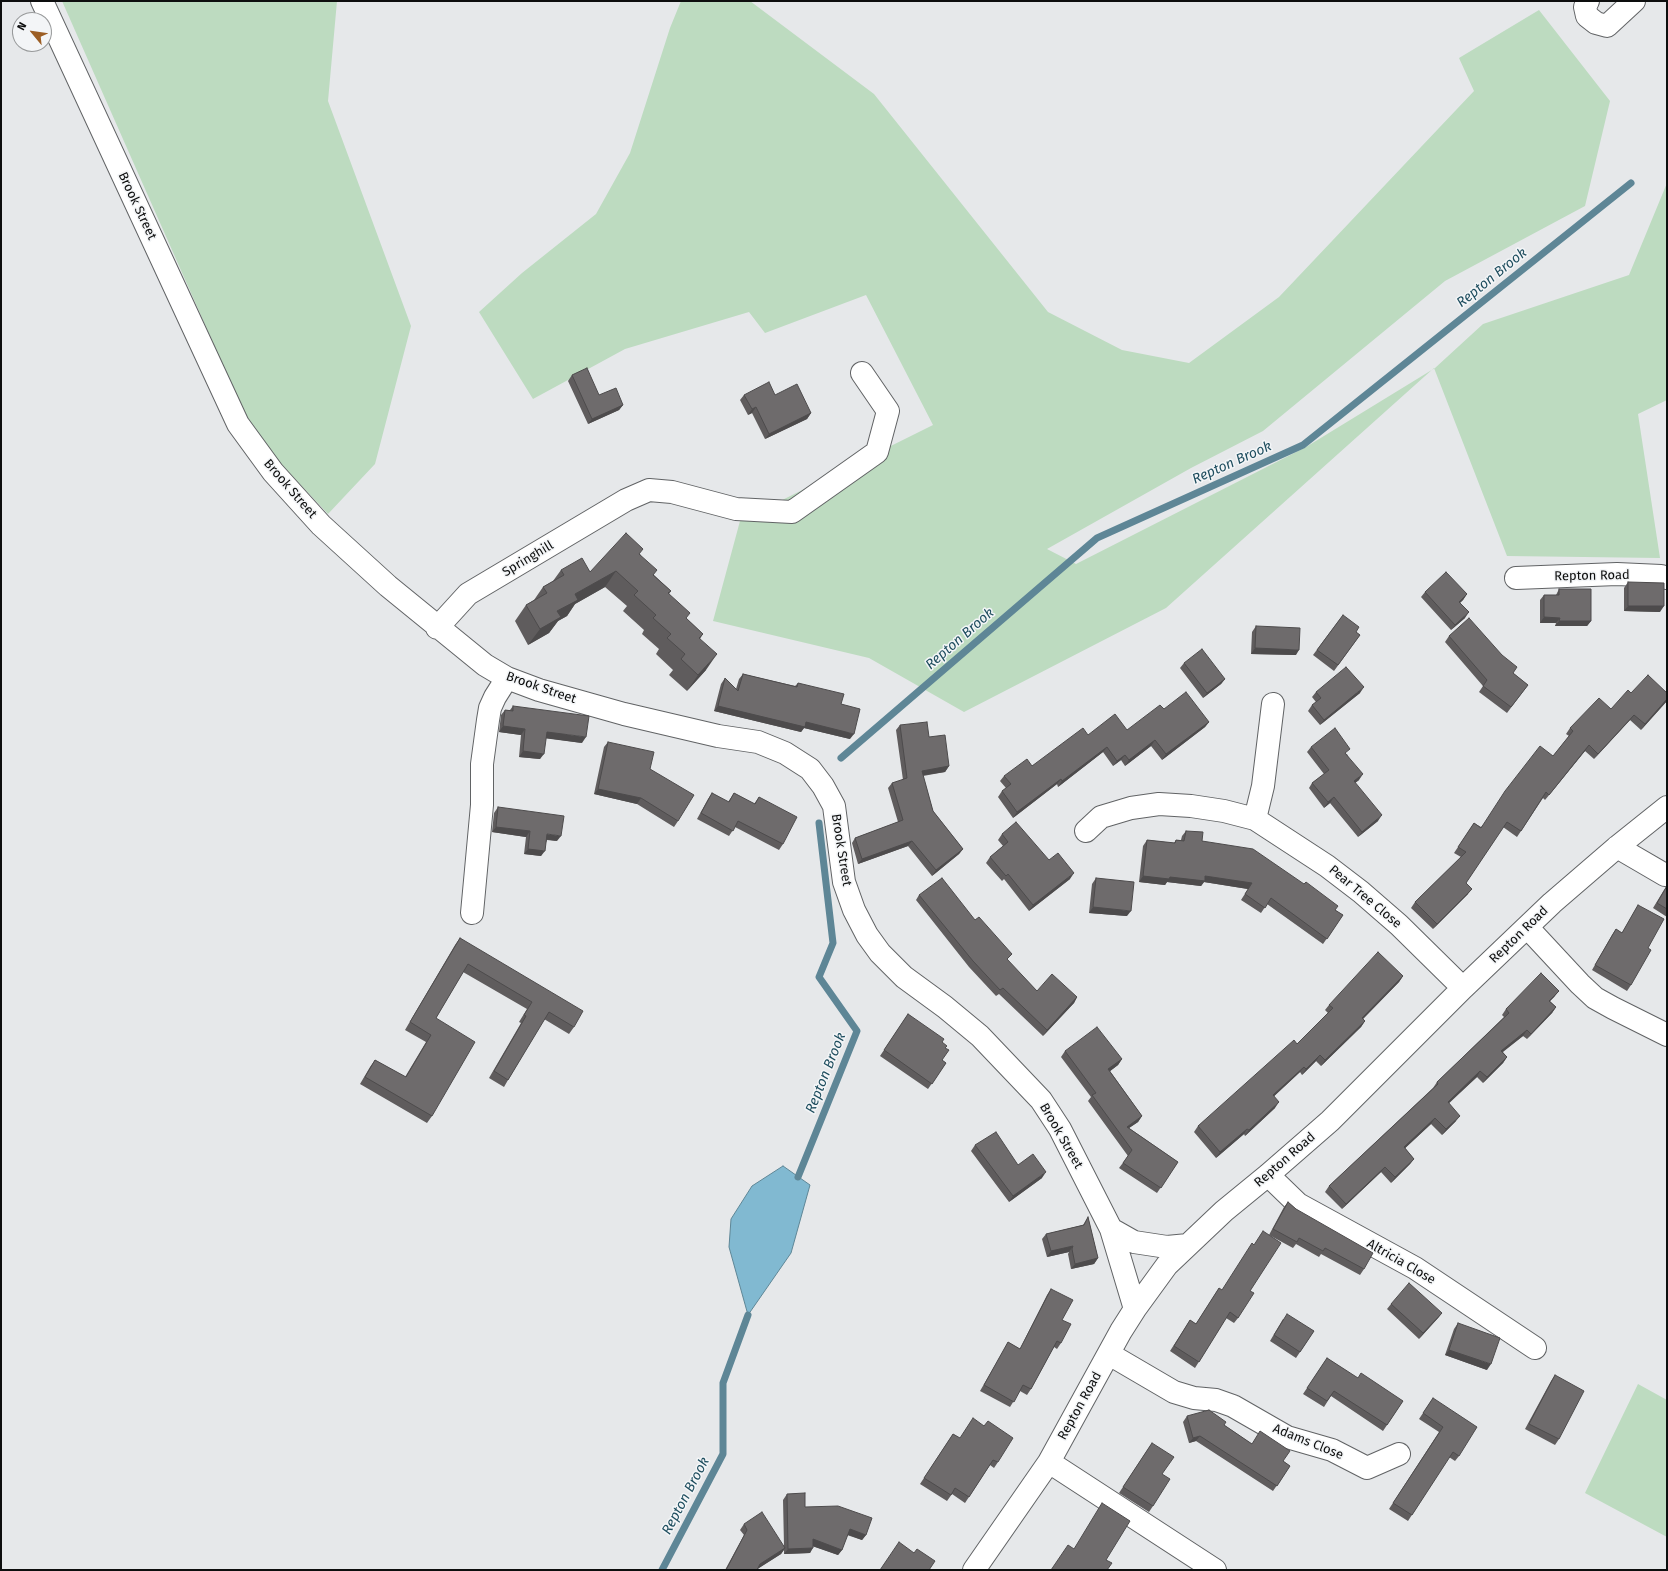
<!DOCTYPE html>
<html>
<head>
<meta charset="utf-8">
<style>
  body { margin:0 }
  #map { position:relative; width:1668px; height:1571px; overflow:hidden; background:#e6e8ea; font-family:"Fira Sans",sans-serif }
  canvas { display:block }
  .frame { position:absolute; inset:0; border:2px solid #0d0e0e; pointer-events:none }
  .north { position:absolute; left:12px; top:12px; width:40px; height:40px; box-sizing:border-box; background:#f3f5f7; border:1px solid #97999a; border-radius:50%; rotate:299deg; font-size:11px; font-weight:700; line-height:16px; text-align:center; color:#0d0e0e }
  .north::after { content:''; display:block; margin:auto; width:14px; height:18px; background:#9c5e24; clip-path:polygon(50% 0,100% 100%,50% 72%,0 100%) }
</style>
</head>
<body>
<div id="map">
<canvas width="1668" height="1571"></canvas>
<div class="frame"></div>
<div class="north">N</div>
</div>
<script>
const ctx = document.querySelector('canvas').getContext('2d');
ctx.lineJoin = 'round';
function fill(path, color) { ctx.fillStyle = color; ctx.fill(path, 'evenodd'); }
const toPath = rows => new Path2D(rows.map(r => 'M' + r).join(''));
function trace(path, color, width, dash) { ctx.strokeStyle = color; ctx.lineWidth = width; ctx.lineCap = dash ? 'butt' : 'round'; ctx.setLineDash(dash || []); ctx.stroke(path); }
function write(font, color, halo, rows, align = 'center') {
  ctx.font = font + ' "Fira Sans",sans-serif'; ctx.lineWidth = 3; ctx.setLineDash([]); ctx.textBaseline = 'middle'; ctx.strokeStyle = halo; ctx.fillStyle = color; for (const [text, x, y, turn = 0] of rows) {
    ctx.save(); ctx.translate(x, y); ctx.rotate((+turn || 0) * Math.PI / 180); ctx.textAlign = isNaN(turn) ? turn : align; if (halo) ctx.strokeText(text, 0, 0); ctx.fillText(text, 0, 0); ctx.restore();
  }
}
const green = toPath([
  [62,1,337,1,328,101,411,326,375,464,328,514,281,464,244,413],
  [681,1,750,1,874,94,1048,312,1122,350,1189,363,1279,297,1474,91,1459,58,1539,10,1610,101,1585,206,1445,281,1263,431,1191,468,1047,549,1076,564,1306,447,1435,368,1483,324,1629,275,1667,183,1667,400,1638,414,1660,558,1507,556,1434,368,1166,608,964,712,869,658,713,621,740,521,933,425,866,295,765,333,749,312,625,349,533,399,479,312,522,273,596,214,630,153,670,28],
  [1638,1384,1667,1400,1667,1537,1585,1493]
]);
const water = toPath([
  [783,1166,810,1185,791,1253,748,1315,729,1247,731,1219,752,1186,783,1166]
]);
const stream = toPath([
  [841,758,1097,538,1303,445,1631,183],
  [798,1177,857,1031,819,977,833,943,819,823],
  [662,1570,723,1454,723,1383,748,1315]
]);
const minor = toPath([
  [42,1,238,424,273,472,321,525,388,586,485,665,507,678,539,690,624,714,718,736,758,742,785,753,810,769,823,786,834,806,844,882,854,910,867,935,880,953,904,977,945,1007,980,1036,1041,1100,1060,1129,1111,1229,1135,1309],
  [1588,1,1585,7,1587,16,1596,23,1607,26,1634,1],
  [1516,578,1617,574,1661,576,1667,578],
  [437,628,468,594,626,500,649,490,672,492,736,509,792,512,877,452,888,411,862,373],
  [1255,819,1263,786,1273,704],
  [1086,831,1101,817,1131,808,1159,804,1191,806,1224,811,1255,819,1327,866,1361,892,1399,925,1463,988],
  [1617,847,1665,875],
  [472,913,482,805,482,764,488,720,490,708,495,697,507,678],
  [1527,927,1580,984,1595,998,1613,1008,1667,1035],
  [1268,1175,1298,1204,1415,1268,1535,1348],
  [1111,1229,1134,1242,1167,1247,1188,1245],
  [1109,1354,1174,1392,1194,1398,1216,1400,1233,1406,1287,1437,1332,1450,1367,1468,1399,1454],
  [1049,1462,1215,1570],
  [974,1570,1049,1462,1121,1331,1135,1309,1167,1265,1224,1211,1268,1175,1330,1121,1463,988,1552,903,1617,847,1667,807]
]);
const wall = toPath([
  [572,375,599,395,623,405,619,410,588,424,568,381],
  [744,395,775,395,811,413,807,419,765,439,752,413,748,415,740,400],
  [640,554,654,575,671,591,669,594,686,618,703,634,700,639,706,670,687,691,669,675,673,670,656,654,659,649,642,634,644,630,623,611,627,606,605,587,575,604,567,616,558,621,549,633,528,645,515,621,526,605,534,600,543,587,553,581,561,570,590,572],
  [1628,582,1660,612,1624,611,1624,588],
  [1559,589,1591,621,1587,626,1555,626,1556,623,1540,623,1540,600,1544,595,1556,595],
  [1425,592,1467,594,1463,600,1460,603,1465,618,1451,630,1421,597],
  [1343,615,1356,632,1360,635,1334,671,1313,655],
  [1256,626,1296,655,1251,654,1252,632],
  [1449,636,1513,673,1528,685,1507,713,1479,692,1483,686,1445,642],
  [1184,663,1225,679,1221,684,1203,698,1180,668],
  [743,674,795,686,798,683,841,704,850,739,804,728,801,732,714,711,721,684,725,678,736,689,739,679],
  [1316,692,1360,693,1320,725,1308,711,1312,705,1316,702,1312,697],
  [1631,693,1667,693,1667,701,1641,730,1630,720,1594,759,1585,751,1545,800,1543,798,1517,837,1503,827,1466,883,1468,894,1433,929,1411,908,1415,902,1461,857,1454,853,1474,823,1481,827,1553,756,1569,736,1566,734,1570,728,1611,709],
  [513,706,582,743,546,738,540,759,519,757,521,735,499,732,501,715,505,710,510,710],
  [1164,709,1209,722,1205,727,1162,760,1151,746,1125,766,1121,760,1113,766,1103,752,1058,787,1057,784,1013,818,998,797,1002,791,1006,788,1000,781,1004,776,1032,766,1088,735,1127,730],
  [900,725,929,737,949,766,945,772,923,776,933,811,963,849,959,854,932,876,908,846,858,864,852,843,855,838,898,822,888,788,892,783,903,780,896,730],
  [608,742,650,769,678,821,674,827,637,804,594,794,604,747],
  [1311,747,1347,754,1359,780,1355,783,1378,821,1358,837,1330,803,1324,808,1309,788,1312,783,1324,774,1307,752],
  [712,793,728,802,734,793,754,804,759,797,783,844,779,850,735,827,729,836,697,819,708,799],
  [498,807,557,841,547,840,541,856,524,854,526,837,492,832,494,813],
  [1186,831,1202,841,1335,910,1343,915,1323,944,1267,904,1261,913,1241,900,1248,889,1204,882,1201,886,1167,882,1165,885,1139,882,1143,846,1147,840,1174,843,1176,840,1181,840,1182,836],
  [1002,834,1049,860,1070,879,1029,911,1004,879,1002,881,986,863,990,857,1003,846,998,840],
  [1096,878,1127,916,1089,913,1092,884],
  [1667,885,1667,917,1653,908],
  [919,895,975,920,1007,960,1037,991,1077,997,1074,1003,1043,1036,999,994,996,996,969,967,916,900],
  [1638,905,1631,985,1627,991,1592,970,1612,935,1616,929,1622,933],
  [460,938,574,1027,569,1034,544,1019,508,1080,504,1087,489,1078,521,1023,519,1022,527,1009,463,972,436,1018,432,1116,427,1123,360,1084,370,1067,375,1060,405,1077,426,1042,405,1030,455,945],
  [1403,976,1399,982,1363,1019,1365,1021,1361,1027,1321,1066,1316,1061,1302,1075,1300,1072,1274,1096,1275,1108,1245,1136,1244,1134,1216,1158,1194,1132,1198,1126,1297,1044,1328,1013,1325,1010,1329,1005],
  [1555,996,1550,1001,1556,1007,1552,1013,1527,1039,1523,1036,1503,1052,1507,1057,1503,1063,1483,1083,1477,1077,1448,1103,1456,1121,1442,1135,1431,1124,1405,1148,1414,1159,1410,1164,1391,1183,1381,1172,1342,1209,1325,1192,1329,1186,1433,1088,1437,1082,1504,1017,1502,1015,1506,1009],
  [908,1014,942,1042,945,1048,942,1060,946,1063,928,1089,880,1056],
  [1065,1051,1122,1059,1118,1065,1110,1071,1142,1116,1138,1122,1129,1128,1178,1162,1157,1193,1119,1168,1128,1156,1088,1101,1091,1097,1061,1057],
  [975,1145,1018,1165,1042,1178,1009,1202,971,1151],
  [1288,1202,1364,1269,1360,1275,1321,1254,1319,1257,1296,1244,1293,1248,1269,1235,1284,1207],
  [1088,1217,1098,1258,1094,1264,1071,1269,1068,1254,1069,1252,1047,1257,1042,1239,1046,1234,1083,1225],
  [1219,1288,1221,1290,1250,1291,1238,1318,1234,1323,1226,1318,1195,1368,1170,1351,1190,1320,1196,1324],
  [1051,1289,1062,1320,1061,1343,1057,1349,1054,1347,1031,1389,1027,1395,1020,1391,1010,1407,980,1391,1005,1348,1008,1342,1020,1349,1047,1295],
  [1391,1304,1442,1313,1438,1318,1419,1339,1387,1309],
  [1283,1319,1314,1331,1296,1358,1270,1341],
  [1458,1323,1487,1370,1445,1355,1454,1329],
  [1327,1358,1357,1378,1403,1401,1383,1431,1331,1396,1324,1407,1303,1394],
  [1555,1375,1559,1439,1555,1445,1525,1429,1551,1381],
  [1433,1398,1459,1456,1455,1461,1449,1457,1408,1521,1389,1509,1439,1432,1419,1419],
  [1187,1416,1224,1425,1252,1444,1283,1461,1290,1466,1273,1491,1196,1441,1189,1443,1183,1422],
  [953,1434,998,1462,994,1468,990,1465,965,1503,952,1494,947,1501,920,1484],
  [1152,1443,1162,1474,1153,1506,1149,1512,1119,1493],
  [787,1494,805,1507,866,1535,862,1540,847,1535,842,1550,838,1555,813,1546,810,1553,784,1554,784,1550,781,1554,757,1569,757,1570,725,1570,744,1535,740,1530,744,1524,784,1546,783,1500]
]);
const shadedWall = toPath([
  [623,405,619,410,588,424,592,419],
  [756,407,752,413,748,415,752,409],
  [811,413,807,419,765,439,769,434],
  [616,571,605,587,575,604,567,616,558,621,549,633,528,645,540,629,575,594],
  [1467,594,1463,600,1455,607,1459,602],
  [1628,606,1664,606,1660,612,1624,611],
  [1469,612,1465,618,1451,630,1455,625],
  [1544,617,1560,618,1556,623,1540,623],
  [1559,621,1591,621,1587,626,1555,626],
  [1255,648,1299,650,1296,655,1251,654],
  [717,654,706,670,687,691,698,675],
  [1225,679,1221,684,1203,698,1207,693],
  [1364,687,1360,693,1320,725,1324,720],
  [1667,699,1667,701,1641,730,1645,724],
  [718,706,806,722,854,734,850,739,804,728,801,732,714,711],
  [1634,715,1630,720,1594,759,1598,754],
  [1209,722,1205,727,1162,760,1166,754],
  [503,726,525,729,521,735,499,732],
  [547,732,586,737,582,743,543,738],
  [1155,740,1151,746,1125,766,1129,760],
  [1589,745,1585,751,1545,800],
  [1107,747,1103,752,1058,787,1062,781],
  [523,751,544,754,540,759,519,757],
  [1125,755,1121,760,1113,766,1117,761],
  [949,766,945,772,918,776,922,771],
  [1363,774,1359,780,1350,787,1354,781],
  [1061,779,1057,784,1013,818,1017,812],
  [598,789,641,798,637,804,594,794],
  [1334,797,1330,803,1324,808,1328,802],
  [1382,815,1378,821,1358,837,1362,832],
  [496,827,530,831,526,837,492,832],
  [547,834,561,836,557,841,543,839],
  [912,841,908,846,858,864,862,859],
  [528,849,545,851,541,856,524,854],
  [963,849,959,854,932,876,936,870],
  [1074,873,1070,879,1029,911,1033,905],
  [1143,876,1205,876,1252,883,1248,889,1204,882,1201,886,1167,882,1165,885,1139,882],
  [1472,889,1468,894,1433,929,1437,924],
  [1093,907,1131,911,1127,916,1089,913],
  [1403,976,1399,982,1358,1024,1362,1018],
  [1559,991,1555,996,1545,1006,1549,1001],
  [1077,997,1074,1003,1043,1036,1047,1030],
  [1556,1007,1552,1013,1527,1039,1531,1034],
  [1365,1021,1361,1027,1321,1066,1325,1060],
  [1527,1030,1523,1036,1497,1056,1501,1051],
  [1320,1055,1316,1061,1302,1075,1306,1069],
  [1507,1057,1503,1063,1483,1083,1487,1077],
  [1122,1059,1118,1065,1105,1075,1108,1069],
  [1304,1067,1300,1072,1269,1101,1273,1095],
  [1480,1071,1477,1077,1444,1108,1448,1102],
  [1279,1102,1275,1108,1245,1136,1249,1130],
  [1142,1116,1138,1122,1123,1132,1127,1127],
  [1460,1116,1456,1121,1442,1135,1446,1129],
  [1435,1118,1431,1124,1400,1153,1404,1147],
  [1247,1129,1244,1134,1216,1158,1220,1152],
  [1414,1159,1410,1164,1391,1183,1395,1177],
  [1385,1167,1381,1172,1342,1209,1346,1204],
  [1046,1172,1042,1178,1009,1202,1013,1196],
  [1073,1246,1069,1252,1047,1257,1051,1251],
  [1098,1258,1094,1264,1071,1269,1075,1264],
  [1442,1313,1438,1318,1419,1339,1423,1333],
  [1449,1350,1491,1364,1487,1370,1445,1355],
  [1200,1436,1196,1441,1189,1443,1193,1438],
  [850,1529,866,1535,862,1540,846,1534],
  [813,1539,842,1550,838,1555,809,1545],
  [785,1548,781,1554,756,1570,760,1564],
  [813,1548,810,1553,784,1554,788,1549]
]);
const building = toPath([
  [587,368,599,395,616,388,623,405,592,419,572,375,587,368],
  [769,382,775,395,797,384,811,413,769,434,756,407,752,409,744,395,769,382],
  [626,533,643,549,639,554,657,570,653,575,671,591,668,593,690,613,686,618,703,634,699,638,717,654,698,675,681,659,685,654,667,638,671,634,653,618,656,615,634,595,638,591,616,571,575,594,578,600,557,611,561,617,540,629,526,605,547,593,543,587,564,575,561,570,582,558,590,572,626,533],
  [1446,572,1467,594,1459,602,1469,612,1455,625,1425,592,1446,572],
  [1628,582,1664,583,1664,606,1628,606,1628,582],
  [1559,589,1591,589,1591,621,1559,621,1560,618,1544,617,1544,595,1559,595,1559,589],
  [1343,615,1359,627,1356,632,1360,635,1338,665,1317,650,1343,615],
  [1469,618,1502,655,1517,667,1513,673,1528,685,1511,707,1483,686,1487,680,1449,636,1469,618],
  [1256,626,1300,628,1299,650,1255,648,1256,626],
  [1202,649,1225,679,1207,693,1184,663,1202,649],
  [1346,667,1364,687,1324,720,1312,705,1321,698,1316,692,1346,667],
  [743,674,797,687,798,683,844,694,841,704,860,709,854,734,806,722,805,727,718,706,725,678,738,691,743,674],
  [1648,675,1667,693,1667,699,1645,724,1634,715,1598,754,1589,745,1549,795,1546,792,1521,831,1507,822,1466,883,1472,889,1437,924,1415,902,1466,852,1458,847,1474,823,1481,828,1505,791,1540,746,1553,756,1573,731,1570,728,1599,698,1611,709,1628,690,1631,693,1648,675],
  [1186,692,1209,722,1166,754,1155,740,1129,760,1125,755,1117,761,1107,747,1062,781,1061,779,1017,812,1002,791,1011,784,1004,776,1027,759,1032,766,1083,728,1088,735,1115,714,1127,730,1160,705,1164,709,1186,692],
  [513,706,589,716,586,737,547,732,544,754,523,751,525,729,503,726,505,710,513,711,513,706],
  [927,722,929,737,945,735,949,766,922,771,933,811,963,849,936,870,912,841,862,859,855,838,903,820,892,783,907,778,900,725,927,722],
  [1335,728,1350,749,1345,753,1363,774,1354,781,1382,815,1362,832,1334,797,1328,802,1312,783,1329,770,1311,747,1335,728],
  [608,742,654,752,650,769,694,795,678,821,641,798,598,789,608,742],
  [712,793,729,802,734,793,755,804,759,797,797,817,783,844,738,821,733,831,701,813,712,793],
  [498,807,564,816,561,836,547,834,545,851,528,849,530,831,496,827,498,807],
  [1016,822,1049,860,1058,853,1074,873,1033,905,1008,874,1006,876,990,857,1008,842,1002,834,1016,822],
  [1186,831,1203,832,1202,841,1253,849,1304,884,1306,882,1338,906,1335,910,1343,915,1327,939,1271,898,1265,908,1245,894,1252,883,1205,876,1205,881,1170,877,1169,879,1143,876,1147,840,1175,843,1176,840,1184,841,1186,831],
  [942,878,975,920,979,917,1012,954,1007,959,1037,991,1052,974,1077,997,1047,1030,1003,988,1000,990,973,961,919,895,942,878],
  [1096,878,1134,882,1131,911,1093,907,1096,878],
  [1667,886,1667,909,1657,903,1667,886],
  [1638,905,1664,919,1648,948,1651,950,1631,985,1595,965,1616,929,1622,933,1638,905],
  [460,938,583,1011,574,1027,549,1012,508,1080,494,1071,526,1016,524,1015,532,1002,468,964,436,1018,475,1042,432,1116,365,1077,375,1060,406,1077,431,1035,410,1022,460,938],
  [1378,952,1403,976,1362,1018,1365,1021,1325,1060,1320,1055,1306,1069,1304,1067,1273,1095,1279,1102,1249,1130,1247,1129,1220,1152,1198,1126,1294,1040,1297,1044,1333,1008,1329,1005,1378,952],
  [1541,973,1559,991,1549,1001,1556,1007,1531,1034,1527,1030,1501,1051,1507,1057,1487,1077,1480,1071,1448,1102,1460,1116,1446,1129,1435,1118,1404,1147,1414,1159,1395,1177,1385,1167,1346,1204,1329,1186,1438,1084,1437,1082,1509,1013,1506,1009,1541,973],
  [908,1014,944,1039,942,1042,947,1046,945,1048,949,1050,942,1060,946,1063,932,1084,884,1050,908,1014],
  [1097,1027,1122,1059,1108,1069,1142,1116,1127,1127,1178,1162,1161,1188,1123,1163,1132,1150,1092,1095,1096,1093,1065,1051,1097,1027],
  [996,1132,1018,1165,1033,1154,1046,1172,1013,1196,975,1145,996,1132],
  [1288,1202,1296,1209,1373,1253,1364,1269,1325,1248,1323,1251,1299,1238,1297,1242,1273,1229,1288,1202],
  [1088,1217,1098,1258,1075,1264,1072,1249,1073,1246,1051,1251,1046,1234,1084,1225,1088,1217],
  [1263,1231,1281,1243,1250,1291,1254,1293,1238,1318,1230,1312,1199,1362,1174,1346,1190,1320,1196,1324,1219,1288,1222,1290,1252,1243,1254,1245,1263,1231],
  [1409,1283,1442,1313,1423,1333,1391,1304,1409,1283],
  [1051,1289,1073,1300,1062,1320,1071,1324,1061,1343,1057,1341,1031,1389,1023,1385,1014,1402,984,1385,1008,1342,1020,1349,1051,1289],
  [1287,1314,1314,1331,1300,1352,1274,1335,1287,1314],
  [1458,1323,1500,1338,1491,1364,1449,1350,1458,1323],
  [1327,1358,1358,1378,1361,1373,1403,1401,1387,1425,1334,1391,1327,1401,1307,1388,1327,1358],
  [1555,1375,1584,1391,1559,1439,1529,1424,1555,1375],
  [1433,1398,1477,1427,1459,1456,1453,1452,1412,1515,1393,1503,1443,1427,1423,1413,1433,1398],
  [1209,1410,1226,1422,1224,1425,1252,1444,1260,1431,1290,1451,1283,1461,1290,1466,1277,1486,1200,1436,1193,1438,1187,1416,1209,1410],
  [973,1418,984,1426,988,1421,1013,1438,998,1462,993,1460,969,1497,955,1488,951,1495,924,1478,953,1434,960,1438,973,1418],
  [1152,1443,1174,1457,1162,1474,1170,1479,1153,1506,1123,1487,1152,1443],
  [805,1493,805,1507,838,1506,872,1518,866,1535,850,1529,842,1550,813,1539,813,1548,788,1549,787,1494,805,1493],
  [1102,1503,1130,1521,1106,1560,1112,1563,1107,1570,1051,1570,1068,1545,1074,1549,1102,1503],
  [762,1512,785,1548,760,1564,757,1570,726,1570,747,1530,744,1524,762,1512],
  [899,1542,914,1553,917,1549,935,1561,929,1570,880,1570,899,1542]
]);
const streetNames = [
  ["Brook Street",137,206,65],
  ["Brook Street",290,489,49],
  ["Springhill",528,559,-31],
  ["Repton Road",1592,576,-1],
  ["Brook Street",541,688,19],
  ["Brook Street",841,850,81],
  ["Pear Tree Close",1365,897,40],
  ["Repton Road",1519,935,-44],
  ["Brook Street",1061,1136,60],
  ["Repton Road",1285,1160,-41],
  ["Altricia Close",1401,1262,30],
  ["Repton Road",1080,1406,-61],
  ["Adams Close",1308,1442,22]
];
const waterNames = [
  ["Repton Brook",1492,278,-39],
  ["Repton Brook",1232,463,-24],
  ["Repton Brook",960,639,-41],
  ["Repton Brook",826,1073,-68],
  ["Repton Brook",686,1496,-62]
];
fill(green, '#bddbc0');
fill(water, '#81b9d1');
trace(water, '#5e8696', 1);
trace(stream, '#5e8696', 7);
trace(minor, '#616365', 24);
trace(minor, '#fff', 22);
fill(wall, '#5f5c5d');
fill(shadedWall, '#4d4b4c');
fill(building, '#6e6b6c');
trace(building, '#4d4b4c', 1);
write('13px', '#0d0e0e', '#f3f5f7', streetNames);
write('italic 14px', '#1e4d5e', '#f3f5f7', waterNames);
</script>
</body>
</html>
